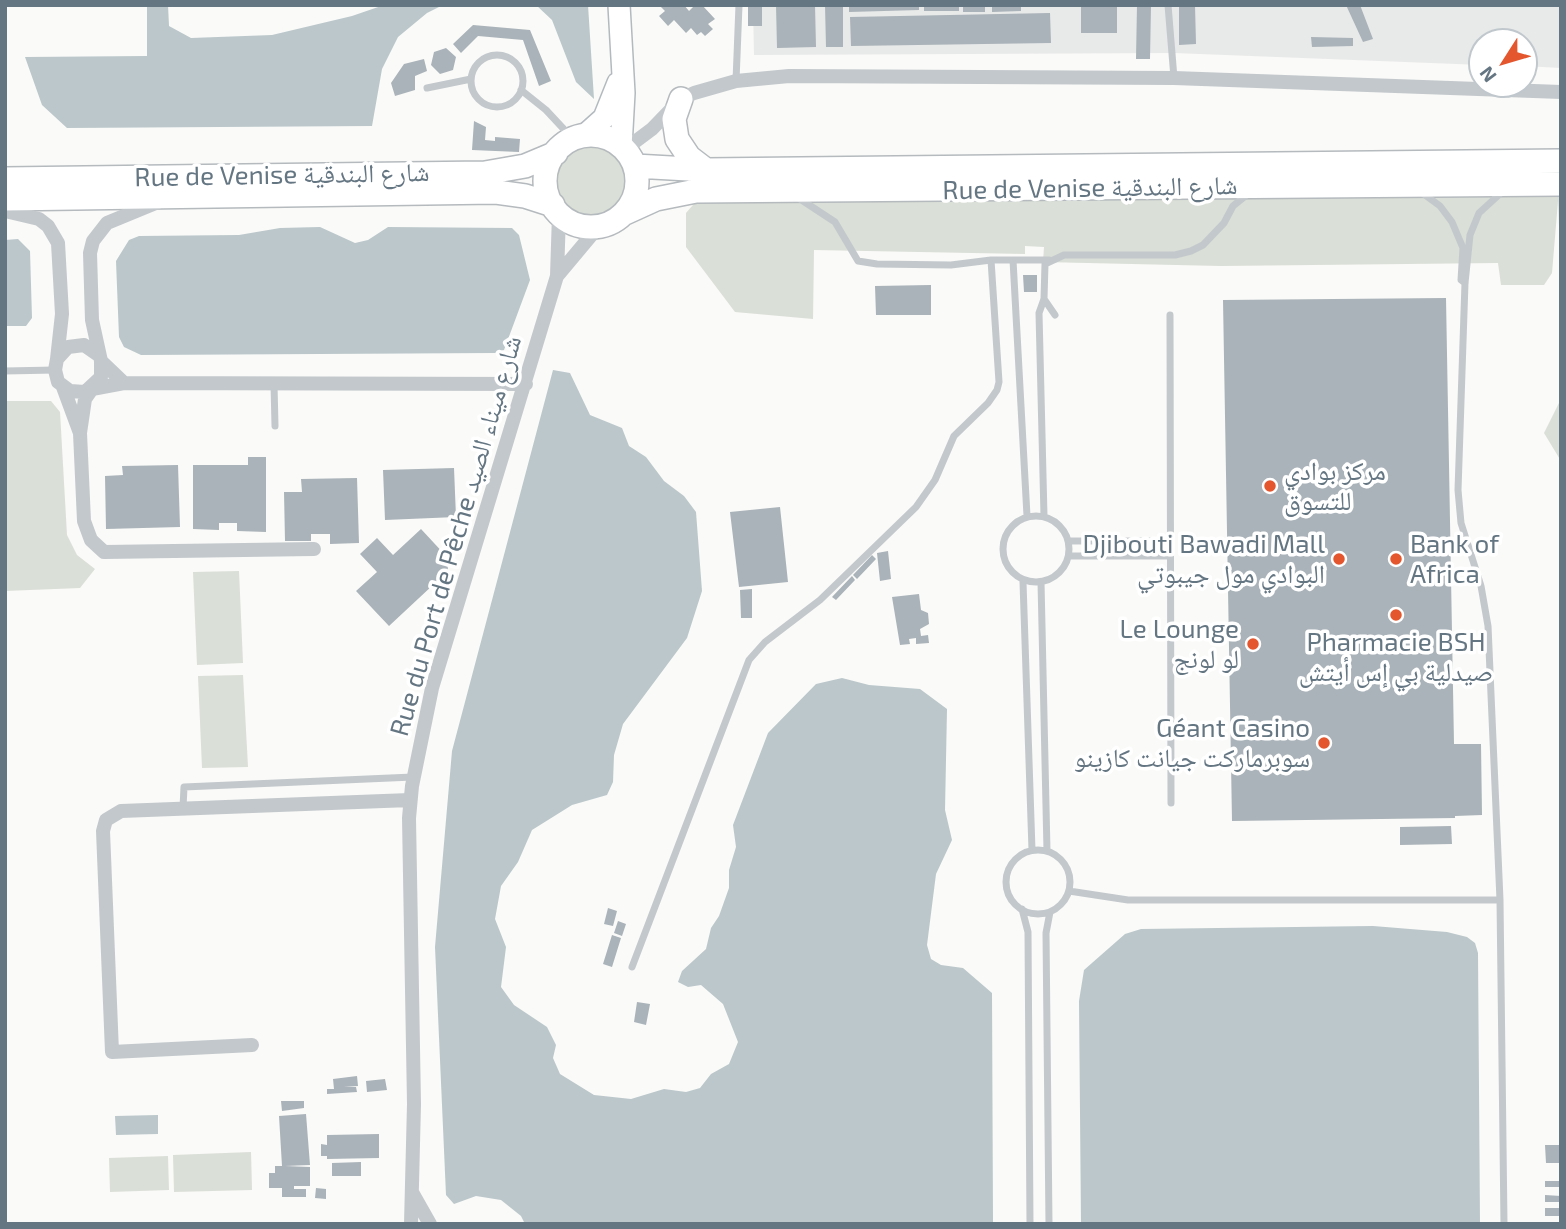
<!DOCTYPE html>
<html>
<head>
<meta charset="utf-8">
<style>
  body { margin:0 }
  #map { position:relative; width:1566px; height:1229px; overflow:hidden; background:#fafaf8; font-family:"Exo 2",sans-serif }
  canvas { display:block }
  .frame { position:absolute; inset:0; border:7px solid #657683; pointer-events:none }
  .north { position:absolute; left:1468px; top:28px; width:70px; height:70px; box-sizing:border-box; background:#fff; border:2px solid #c1c8cd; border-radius:50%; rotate:233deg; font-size:19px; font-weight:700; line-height:28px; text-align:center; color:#657683 }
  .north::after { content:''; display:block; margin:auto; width:24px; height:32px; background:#e4572e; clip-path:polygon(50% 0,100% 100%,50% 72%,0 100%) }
</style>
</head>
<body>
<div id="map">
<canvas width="1566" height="1229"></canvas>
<div class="frame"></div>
<div class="north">N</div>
</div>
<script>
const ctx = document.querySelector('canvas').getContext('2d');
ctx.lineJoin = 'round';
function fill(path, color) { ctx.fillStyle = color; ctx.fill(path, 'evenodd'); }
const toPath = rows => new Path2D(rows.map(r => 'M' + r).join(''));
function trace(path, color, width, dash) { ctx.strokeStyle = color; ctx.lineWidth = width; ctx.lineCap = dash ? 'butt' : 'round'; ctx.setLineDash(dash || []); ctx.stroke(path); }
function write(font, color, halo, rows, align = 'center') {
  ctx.font = font + ' "Exo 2","Noto Naskh Arabic",sans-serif'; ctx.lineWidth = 7; ctx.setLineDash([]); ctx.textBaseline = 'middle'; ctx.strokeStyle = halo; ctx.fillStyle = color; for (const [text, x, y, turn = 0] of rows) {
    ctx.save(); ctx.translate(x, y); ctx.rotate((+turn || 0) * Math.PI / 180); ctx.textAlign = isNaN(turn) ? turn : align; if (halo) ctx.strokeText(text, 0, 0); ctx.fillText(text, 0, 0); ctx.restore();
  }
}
const built = toPath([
  [753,5,1561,5,1561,68,1524,66,1524,42,1482,42,1482,65,1174,53,754,55]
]);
const green = toPath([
  '555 181a36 36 0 1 1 72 0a36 36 0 1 1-72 0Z',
  [1561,191,1561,278,1558,201,1552,273,1544,285,1501,285,1498,263,1221,266,1043,262,1044,247,1025,246,1025,254,814,250,813,319,735,312,686,247,686,213,699,198],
  [1561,399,1561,461,1544,433],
  [5,401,51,401,60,412,67,535,77,555,95,569,80,588,5,591],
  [239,571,243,663,197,665,193,572],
  [243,675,248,767,202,768,198,676],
  [251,1152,252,1190,174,1192,173,1155],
  [168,1156,169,1190,110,1192,109,1158]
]);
const water = toPath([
  [147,5,168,5,169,26,191,38,272,35,352,16,384,5,443,5,427,13,398,37,382,69,372,126,67,128,42,105,25,57,147,56],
  [536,5,588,5,594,99,576,82,552,20],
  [320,227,355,243,368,240,388,227,512,228,519,235,530,280,504,350,495,353,141,355,124,347,119,337,116,261,129,240,139,236,239,235,280,228],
  [18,239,30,251,32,318,26,326,5,326,5,240],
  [553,370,570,373,590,415,622,428,629,446,646,457,664,481,684,496,696,512,702,591,687,638,623,724,614,755,613,782,607,795,572,805,532,830,518,862,501,886,495,919,506,947,501,987,514,1005,547,1027,556,1045,553,1058,560,1074,594,1095,631,1099,664,1089,686,1092,700,1088,711,1074,729,1064,738,1042,723,1004,701,985,688,987,678,982,682,971,706,949,711,928,719,916,729,888,729,870,736,847,733,825,768,733,816,684,842,678,869,685,920,689,947,709,945,810,952,840,936,874,927,945,931,959,941,965,963,968,992,993,993,1224,525,1224,521,1216,501,1200,476,1196,454,1204,446,1195,435,947,452,751],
  [1373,926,1447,932,1467,937,1475,943,1478,953,1480,1224,1081,1224,1079,1001,1084,970,1125,934,1141,929],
  [158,1115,158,1134,116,1135,115,1116]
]);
const building = toPath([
  [659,5,684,5,689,11,695,5,702,5,715,19,708,24,713,29,705,36,701,32,697,35,691,28,686,33,674,20,668,26,659,16,665,11],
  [748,5,762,5,762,26,748,26],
  [776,5,815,5,816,47,777,48],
  [825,5,843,5,843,47,826,47],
  [849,5,919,5,919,10,849,12],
  [924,5,959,5,959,11,924,11],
  [963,5,985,5,985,12,963,12],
  [992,5,1021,5,1021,11,992,12],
  [1081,5,1117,5,1117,33,1081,33],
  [1137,5,1151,5,1150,59,1136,59],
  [1179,5,1195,5,1196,44,1179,45],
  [1346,5,1360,5,1373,39,1363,42],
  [1050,13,1051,43,851,46,850,17],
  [473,25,530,30,551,81,539,86,523,40,478,36,461,53,453,44],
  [1311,37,1353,38,1353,46,1312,47],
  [446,48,456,57,453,70,440,74,431,65,434,52],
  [424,59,427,71,415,76,415,90,395,96,391,83,404,64],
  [474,121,486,127,485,140,495,141,495,137,520,139,519,152,472,150],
  [1023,275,1037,275,1037,292,1024,292],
  [931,285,931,315,876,315,875,286],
  [1446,298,1454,744,1481,744,1482,815,1455,816,1455,818,1232,821,1223,300],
  [248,457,266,457,266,532,237,531,237,523,219,523,219,530,193,529,193,465,248,465],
  [178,465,180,527,106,529,105,476,123,475,122,466],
  [454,468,456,517,385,520,383,470],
  [357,478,359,543,330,544,330,534,311,534,311,541,285,541,284,492,302,492,301,479],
  [780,507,788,582,739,587,730,512],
  [421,529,447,557,448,571,389,626,356,591,377,572,360,554,377,538,393,555],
  [888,551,891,579,880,581,877,553],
  [872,555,876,559,857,579,853,575],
  [852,576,855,580,836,600,832,597],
  [752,589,752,618,741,618,740,590],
  [919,594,921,610,928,613,929,624,920,629,921,636,928,635,929,643,916,644,916,638,909,639,910,644,900,645,892,597],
  [1451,826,1452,844,1400,845,1400,827],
  [608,908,617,911,613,926,604,924],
  [618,921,626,924,622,936,614,933],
  [612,935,621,938,612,967,603,964],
  [637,1002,650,1004,646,1025,634,1022],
  [357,1076,358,1086,344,1087,356,1087,357,1092,327,1094,327,1089,334,1089,333,1079],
  [385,1079,387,1090,367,1092,366,1081],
  [281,1101,304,1101,304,1108,282,1111],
  [306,1114,310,1165,285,1166,310,1167,310,1186,294,1186,294,1189,306,1189,306,1197,282,1197,282,1188,269,1188,269,1173,275,1173,275,1166,282,1166,279,1116],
  [379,1134,379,1158,327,1159,327,1156,321,1156,321,1144,327,1145,327,1135],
  [1545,1145,1561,1145,1561,1163,1546,1163],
  [361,1162,361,1176,332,1176,332,1163],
  [1545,1181,1561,1181,1561,1187,1545,1187],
  [316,1188,326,1189,326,1199,315,1198],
  [1545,1195,1561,1196,1561,1202,1545,1202],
  [1545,1208,1561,1208,1561,1216,1545,1216]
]);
const lane = toPath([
  [1168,5,1174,78],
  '471 81a26 26 0 1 1 52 0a26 26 0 1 1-52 0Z',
  [736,81,739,5],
  [427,88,471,79],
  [521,90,546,110,573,139],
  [1421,192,1440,206,1452,222,1463,248,1461,280,1465,283],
  [1502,192,1479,213,1470,235,1465,283,1458,490,1461,523,1481,586,1488,626,1500,900,1504,1224],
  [797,197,835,222,858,261,877,264,951,265,991,260,1049,260],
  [1013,260,1027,516],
  [1044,299,1055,315],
  [1170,315,1171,803],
  [5,371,55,370],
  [274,384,275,426],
  '1003 549a33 33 0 1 1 66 0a33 33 0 1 1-66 0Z',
  [1044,516,1039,313,1044,299,1045,264,1064,255,1175,255,1191,251,1203,245,1224,223,1233,206,1249,193],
  [1069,541,1170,541],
  [1069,556,1170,556],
  [1023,582,1032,850],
  [1041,582,1047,851],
  [183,808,184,787,413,777],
  '1006 882a32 32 0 1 1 64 0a32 32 0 1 1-64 0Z',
  [1069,891,1128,900,1500,900],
  [1022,909,1028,932,1030,1224],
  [632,967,749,660,765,642,820,600,916,507,935,480,954,436,988,403,997,390,999,382,991,260],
  [1049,1224,1046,933,1050,912]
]);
const street = toPath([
  [624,150,652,129,681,99,694,93,736,81,789,76,1174,78,1561,92],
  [5,211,39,219,48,226,58,243,62,314,57,359],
  [558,275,599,226],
  [97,354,84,345,68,347,57,359,55,370,58,382,70,391,85,392,101,377,101,361,92,320,90,253,93,241,107,223,158,202],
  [124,383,526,384],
  [63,387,80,433,85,399,92,389,124,383,101,361],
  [80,433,84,521,91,540,104,552,314,549],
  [252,1045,112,1052,103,831,106,820,121,811,410,800],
  [413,1194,430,1224],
  [411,1224,414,1104,409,818,412,786,432,688,557,276,559,214]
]);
const secondary = toPath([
  [619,5,624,93,621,147],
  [585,135,604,118,618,83]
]);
const primary = toPath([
  [681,99,674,119,677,139,689,157,706,170],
  '545 181a46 46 0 1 1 92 0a46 46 0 1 1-92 0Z',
  [635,166,706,170,1561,161],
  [5,179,485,173,525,166,556,153],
  [5,199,496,192,525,196,553,205],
  [623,214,656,199,696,191,1561,184]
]);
const markers = [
  [1270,486,7,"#e4572e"],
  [1339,559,7,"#e4572e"],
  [1396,559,7,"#e4572e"],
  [1396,615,7,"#e4572e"],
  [1253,644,7,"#e4572e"],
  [1324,743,7,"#e4572e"]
];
const streetNames = [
  ["Rue de Venise شارع البندقية",282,175,-1],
  ["Rue de Venise شارع البندقية",1090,188,-1],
  ["Rue du Port de Pêche شارع ميناء الصيد",456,536,-74]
];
const poiNames = [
  ["مركز بوادي",1284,471,"left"],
  ["للتسوق",1284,501,"left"],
  ["Djibouti Bawadi Mall",1325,544],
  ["البوادي مول جيبوتي",1325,574],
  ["Bank of",1410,544,"left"],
  ["Africa",1410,574,"left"],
  ["Le Lounge",1239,629],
  ["لو لونج",1239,659],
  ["Pharmacie BSH",1396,642,"center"],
  ["صيدلية بي إس أيتش",1396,672,"center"],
  ["Géant Casino",1310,728],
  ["سوبرماركت جيانت كازينو",1310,758]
];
fill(built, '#e8e9e9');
fill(green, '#dadfd7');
fill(water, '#bbc7cb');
fill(building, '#aab3b9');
trace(secondary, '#b3babf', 24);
trace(primary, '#b5babe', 26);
trace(lane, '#c3c8cc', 7);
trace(street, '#c3c8cc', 14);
trace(secondary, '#fff', 21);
trace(primary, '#fff', 23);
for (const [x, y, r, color] of markers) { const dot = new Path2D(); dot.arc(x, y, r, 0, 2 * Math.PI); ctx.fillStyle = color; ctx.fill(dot); trace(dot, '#fff', 2.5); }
write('26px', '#657683', '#fff', streetNames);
write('26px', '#657683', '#fff', poiNames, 'right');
</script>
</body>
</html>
